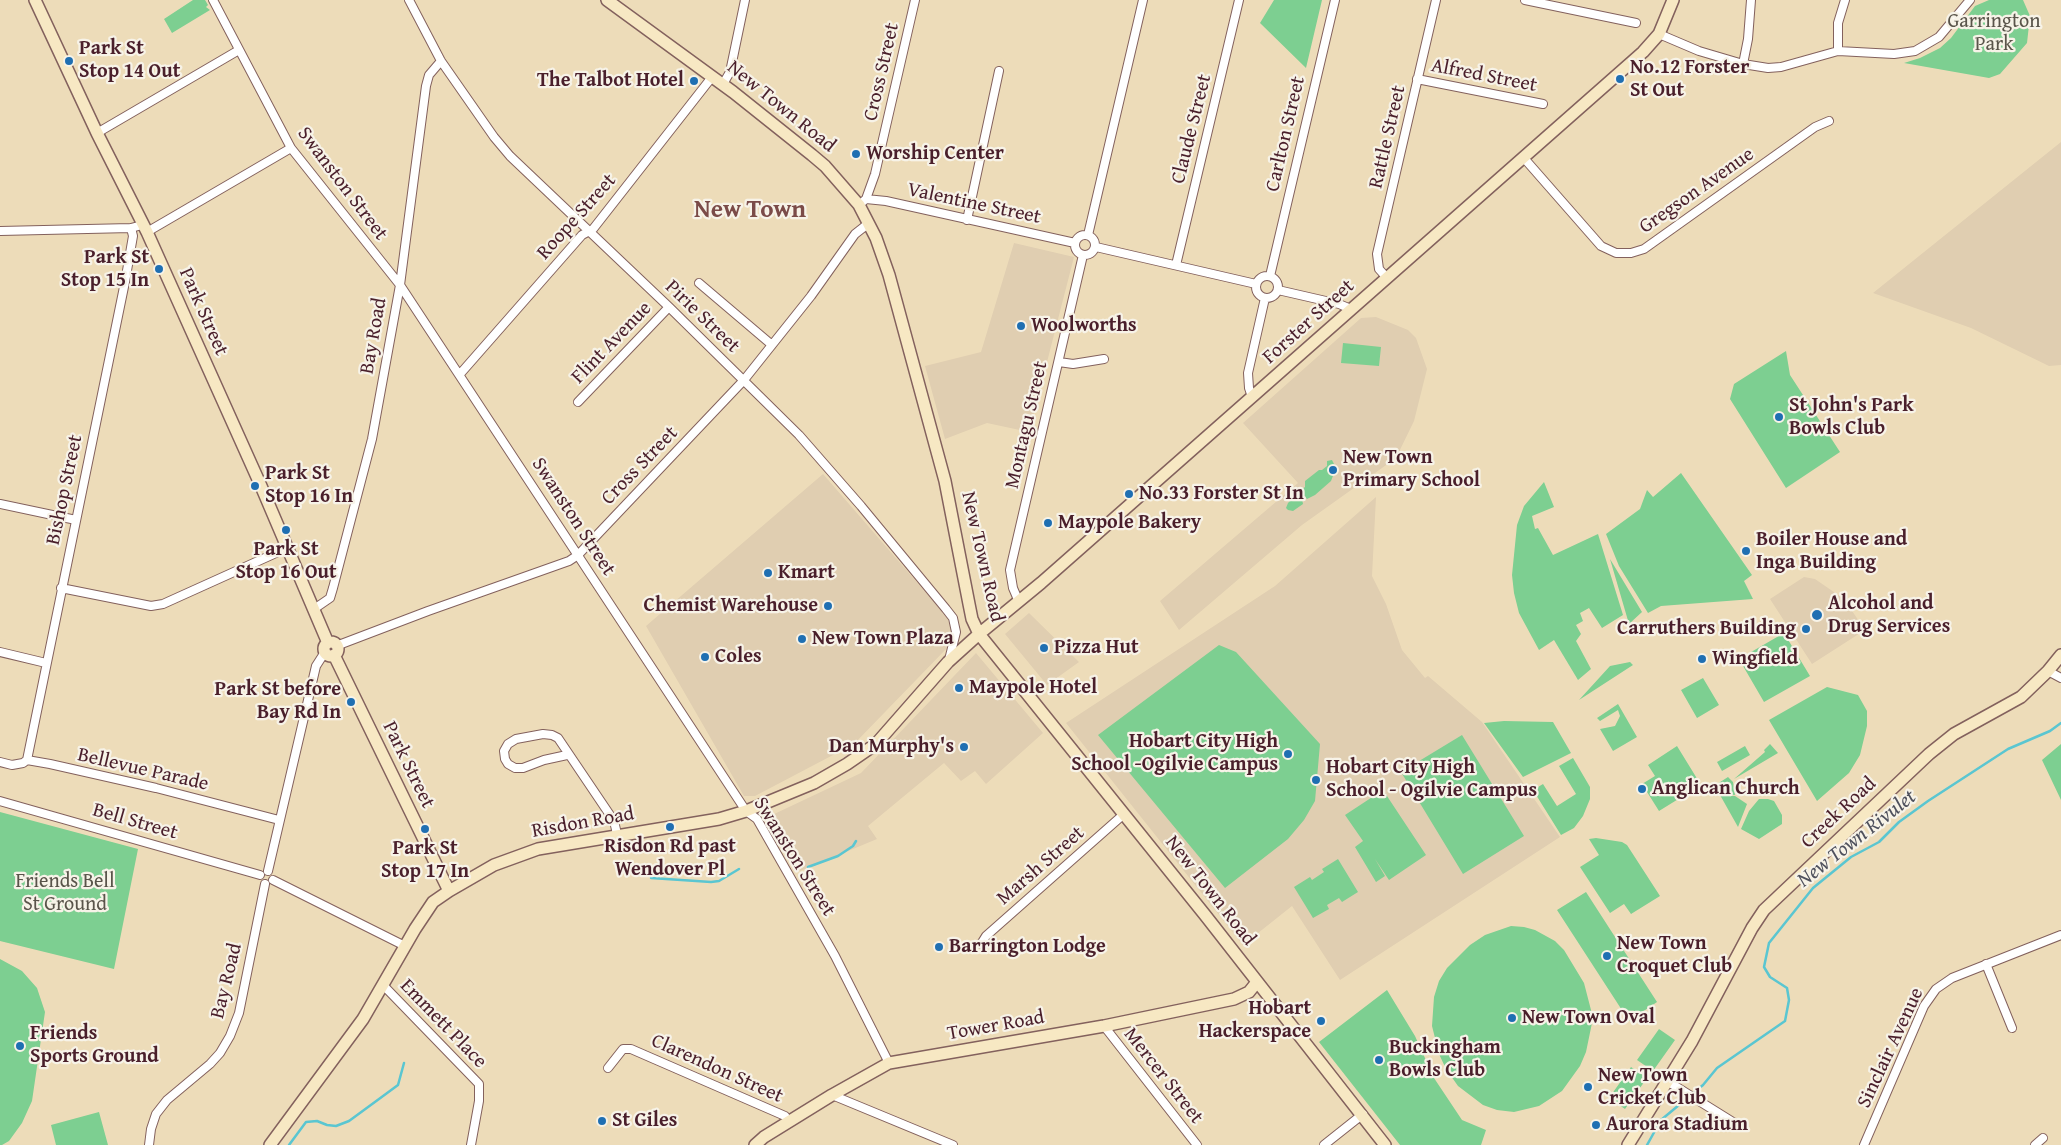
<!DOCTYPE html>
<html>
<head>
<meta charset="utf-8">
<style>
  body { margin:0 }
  canvas { display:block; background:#eddcb9 }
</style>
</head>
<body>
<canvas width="2061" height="1145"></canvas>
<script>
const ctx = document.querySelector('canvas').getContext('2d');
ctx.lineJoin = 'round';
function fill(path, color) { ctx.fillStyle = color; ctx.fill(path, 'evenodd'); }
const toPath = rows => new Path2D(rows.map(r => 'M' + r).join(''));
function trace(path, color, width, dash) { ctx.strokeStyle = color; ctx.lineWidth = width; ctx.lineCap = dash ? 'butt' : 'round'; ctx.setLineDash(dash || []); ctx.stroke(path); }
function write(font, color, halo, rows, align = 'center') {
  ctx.font = font + ' "Gentium Book Plus",serif'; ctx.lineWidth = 4.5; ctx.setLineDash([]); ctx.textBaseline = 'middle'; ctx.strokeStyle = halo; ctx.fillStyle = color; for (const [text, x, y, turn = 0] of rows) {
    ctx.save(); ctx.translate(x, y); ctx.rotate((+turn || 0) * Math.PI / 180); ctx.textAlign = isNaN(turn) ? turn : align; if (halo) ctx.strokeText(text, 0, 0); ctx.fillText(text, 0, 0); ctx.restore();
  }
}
const built = toPath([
  [2061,142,2061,365,2049,366,1971,328,1873,293],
  [1014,243,1074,257,1029,432,987,423,945,439,925,366,981,352],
  [1376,317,1408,330,1416,338,1427,369,1414,421,1396,458,1302,525,1179,630,1160,601,1298,483,1243,423,1361,318],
  [823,474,947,617,952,632,949,646,854,744,755,796,744,796,646,626],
  [1376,497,1372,576,1386,604,1402,650,1425,678,1428,676,1482,722,1560,837,1340,980,1292,906,1243,945,1066,723,1275,586],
  [1804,577,1815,579,1844,599,1865,630,1812,664,1770,599],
  [1029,613,1079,662,1047,685,1005,634],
  [976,653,1043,733,986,784,975,771,961,781,944,763,868,826,877,839,800,871,770,816,861,773]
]);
const green = toPath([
  [193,0,205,0,208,5,206,7,210,10,172,33,164,19],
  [1274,0,1322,0,1306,68,1260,23],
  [1989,0,2023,0,2030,16,2027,43,2000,74,1989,78,1904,63,1920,58,1940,48,1951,38,1975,6],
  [1343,343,1381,347,1379,366,1341,363],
  [1786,351,1790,375,1840,452,1786,488,1730,399,1734,384],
  [1332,460,1336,468,1331,481,1315,495,1307,499,1300,491,1305,487,1305,481,1319,470,1322,470,1327,466,1327,461],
  [1681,473,1752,575,1744,581,1753,599,1661,606,1648,613,1619,566,1606,534,1640,509,1647,490,1653,497],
  [1544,482,1554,507,1532,516,1535,529,1538,528,1553,555,1598,534,1623,615,1602,628,1589,608,1580,613,1583,621,1576,625,1581,634,1576,641,1591,669,1578,680,1554,640,1539,650,1519,613,1514,593,1512,575,1517,525,1524,506],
  [1296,495,1302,499,1303,504,1293,511,1288,510,1286,508,1288,503],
  [1610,559,1642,612,1629,624],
  [1784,633,1810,676,1764,702,1739,659],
  [1219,645,1236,652,1320,744,1315,801,1304,820,1288,839,1225,888,1098,735],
  [1630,662,1633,665,1579,700,1610,666],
  [1703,678,1719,705,1697,718,1681,690],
  [1827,687,1858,695,1867,711,1867,726,1860,755,1849,773,1817,801,1769,720],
  [1618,704,1637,737,1613,751,1600,729,1615,726,1620,716,1618,710,1600,721,1597,718],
  [1504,721,1553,722,1571,753,1523,777,1484,723],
  [1462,735,1524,836,1463,874,1401,772],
  [1770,744,1778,753,1734,779,1765,752,1764,750],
  [2061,744,2061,800,2042,760],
  [1677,746,1701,785,1659,811,1642,784,1655,776,1648,765],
  [1745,746,1750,755,1722,771,1717,762],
  [1573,758,1590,787,1590,799,1583,816,1574,828,1561,835,1533,790,1543,784,1557,806,1576,794,1559,766],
  [1728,777,1733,782,1735,795,1718,793,1714,786],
  [1383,790,1426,855,1389,880,1375,859,1385,876,1376,882,1355,847,1363,841,1345,815],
  [1720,795,1735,796,1747,804,1738,827],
  [1759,799,1768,799,1774,801,1782,815,1782,824,1759,839,1741,829,1749,811],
  [0,812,138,849,114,969,0,941],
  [1596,838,1622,842,1627,845,1660,896,1631,914,1624,904,1610,913,1580,867,1599,855,1589,839],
  [1338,859,1358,892,1342,902,1339,898,1327,905,1329,909,1313,918,1294,887,1310,877,1312,880,1324,872,1322,869],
  [1586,892,1657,1002,1629,1021,1557,910],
  [1511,926,1524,927,1535,930,1555,941,1564,950,1584,983,1591,1010,1592,1023,1586,1052,1580,1066,1562,1091,1539,1106,1514,1112,1497,1110,1483,1105,1458,1086,1446,1069,1439,1054,1432,1026,1434,997,1439,981,1447,968,1470,945,1485,935],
  [0,959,22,971,37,988,45,1012,32,1101,22,1123,9,1141,2,1145,0,1145],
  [1387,990,1415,1036,1434,1078,1462,1120,1486,1130,1481,1145,1400,1145,1319,1042],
  [1659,1029,1675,1040,1653,1071,1637,1060],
  [1631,1067,1647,1078,1625,1109,1609,1098],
  [99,1112,108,1145,56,1145,51,1125]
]);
const stream = toPath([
  [808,867,838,856,853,846,856,841],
  [651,878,711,882,719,881,739,869],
  [289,1145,306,1122,317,1121,327,1125,336,1126,349,1121,379,1099,398,1085,404,1063],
  [1647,1145,1661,1120,1703,1085,1717,1068,1785,1021,1789,1000,1787,988,1770,977,1764,967,1769,943,1813,888,1851,857,1879,842,1899,822,1928,801,2008,749,2050,731,2061,723]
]);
const street = toPath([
  [213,0,291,148,400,285,746,811,757,819,835,956,889,1063],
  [409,0,441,61,494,137,510,156,669,307,799,435,861,506,946,609,953,618,956,632,949,660],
  [1525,0,1636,23],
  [1659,34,1699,51,1743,64,1768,68,1781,67,1838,51,1894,54,1915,51,1939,37,1970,0],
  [1838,51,1838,23,1845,0],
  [1743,64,1748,39,1751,0],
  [1417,79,1543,104],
  [723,84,730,72,745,0],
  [97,133,239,50],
  [1523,157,1601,246,1616,253,1631,253,1644,249,1815,127,1829,121],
  [866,199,886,201,1075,243],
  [859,205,866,199,875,174,915,0],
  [967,220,999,71],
  [0,231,131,228,142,225],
  [147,232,291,148],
  '1075 245a10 10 0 1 1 20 0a10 10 0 1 1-20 0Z',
  [1088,235,1143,0],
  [1096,247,1256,284],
  [1176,265,1239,0],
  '1256 287a11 11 0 1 1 22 0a11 11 0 1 1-22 0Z',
  [1270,276,1335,0],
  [1387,278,1379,269,1377,254,1436,0],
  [699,283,772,345],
  [1278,290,1339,304,1351,309],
  [1059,362,1073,364,1104,359],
  [460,374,582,235,593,229,712,77],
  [1252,397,1249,388,1248,373,1265,298],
  [578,402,669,307],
  [0,504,76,520],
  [61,588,151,606,163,604,287,548],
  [1019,602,1013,588,1010,570,1083,255],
  [314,609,330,598,333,588,372,439,400,285,426,86,429,75,441,61],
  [336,646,428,611,569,561,578,555,744,380,811,296,855,234,869,223],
  [0,652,46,663],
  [2048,671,2061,678],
  [567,755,544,760,523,768,515,768,508,764,505,759,504,751,508,744,516,739,543,734,552,735,558,738,614,821,617,834],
  [27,760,125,282,133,236,131,228],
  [0,762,12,765,23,763,27,760,50,764,156,788,279,820],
  [0,801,260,875],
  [268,871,316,666,325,652],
  [273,880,405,946],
  [981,944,986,936,1124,814],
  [1986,964,2012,1028],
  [383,985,479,1084,479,1101,471,1145],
  [1104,1026,1197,1145],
  [608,1068,623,1049,631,1049,785,1116,789,1121],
  [1667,1081,1736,1124],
  [832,1095,953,1145],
  [149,1145,151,1129,156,1114,167,1100,210,1064,220,1053,230,1036,239,1013,265,884],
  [1324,1145,1363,1114],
  [1864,1145,1924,1006,1936,989,1952,978,2061,935],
  [2035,1145,2043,1138]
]);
const secondary = toPath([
  [35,0,97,133,147,232,261,486,328,643],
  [607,0,733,92,812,155,825,166,859,205,876,238,889,275,945,481,969,604,972,619,979,634,1205,915,1385,1145],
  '324 649a7 7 0 1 1 14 0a7 7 0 1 1-14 0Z',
  [334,655,449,891],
  [270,1145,363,1019,415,929,433,902,449,891,494,865,538,849,719,819,746,811,814,783,847,764,876,744,948,662,979,634,1041,583,1643,52,1659,34,1673,0],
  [755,1145,764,1137,832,1095,889,1063,1104,1026,1234,999,1249,992,1257,982],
  [1628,1145,1692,1041,1752,928,1764,910,1929,754,1954,734,2021,697,2048,671,2061,655]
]);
const markers = [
  [69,61,5,"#1f6fb2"],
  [1620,79,5,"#1f6fb2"],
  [694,81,5,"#1f6fb2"],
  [856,154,5,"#1f6fb2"],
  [159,269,5,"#1f6fb2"],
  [1021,326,5,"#1f6fb2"],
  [1779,417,5,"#1f6fb2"],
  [1333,470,5,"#1f6fb2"],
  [255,486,5,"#1f6fb2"],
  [1129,494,5,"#1f6fb2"],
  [1048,523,5,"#1f6fb2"],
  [286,530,5,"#1f6fb2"],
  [1746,551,5,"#1f6fb2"],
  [768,573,5,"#1f6fb2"],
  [828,606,5,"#1f6fb2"],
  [1817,615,6,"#1f6fb2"],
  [1806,629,5,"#1f6fb2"],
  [802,639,5,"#1f6fb2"],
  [1044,648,5,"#1f6fb2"],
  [705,657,5,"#1f6fb2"],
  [1702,659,5,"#1f6fb2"],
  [959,688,5,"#1f6fb2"],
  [351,702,5,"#1f6fb2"],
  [964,747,5,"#1f6fb2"],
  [1288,754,5,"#1f6fb2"],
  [1316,780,5,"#1f6fb2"],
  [1642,789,5,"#1f6fb2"],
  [670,827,5,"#1f6fb2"],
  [425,829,5,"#1f6fb2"],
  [939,947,5,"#1f6fb2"],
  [1607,956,5,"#1f6fb2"],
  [1512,1018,5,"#1f6fb2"],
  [1321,1021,5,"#1f6fb2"],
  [20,1046,5,"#1f6fb2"],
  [1379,1060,5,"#1f6fb2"],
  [1588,1087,5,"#1f6fb2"],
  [602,1121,5,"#1f6fb2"],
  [1596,1125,5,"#1f6fb2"]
];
const parkNames = [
  ["Garrington",1994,22],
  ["Park",1994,45],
  ["Friends Bell",65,882],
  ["St Ground",65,905]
];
const poiNames = [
  ["Park St",79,49],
  ["Stop 14 Out",79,72],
  ["No.12 Forster",1630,68],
  ["St Out",1630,91],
  ["The Talbot Hotel",684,81,"right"],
  ["Worship Center",866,154],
  ["Park St",149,258,"right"],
  ["Stop 15 In",149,281,"right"],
  ["Woolworths",1031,326],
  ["St John's Park",1789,406],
  ["Bowls Club",1789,429],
  ["New Town",1343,458],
  ["Primary School",1343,481],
  ["Park St",265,474],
  ["Stop 16 In",265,497],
  ["No.33 Forster St In",1139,494],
  ["Maypole Bakery",1058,523],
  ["Boiler House and",1756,540],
  ["Inga Building",1756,563],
  ["Park St",286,550,"center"],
  ["Stop 16 Out",286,573,"center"],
  ["Kmart",778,573],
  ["Alcohol and",1828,604],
  ["Drug Services",1828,627],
  ["Chemist Warehouse",818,606,"right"],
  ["Carruthers Building",1796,629,"right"],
  ["New Town Plaza",812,639],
  ["Pizza Hut",1054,648],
  ["Coles",715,657],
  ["Wingfield",1712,659],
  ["Maypole Hotel",969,688],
  ["Park St before",341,690,"right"],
  ["Bay Rd In",341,713,"right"],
  ["Hobart City High",1278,742,"right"],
  ["School -Ogilvie Campus",1278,765,"right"],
  ["Dan Murphy's",954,747,"right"],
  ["Hobart City High",1326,768],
  ["School - Ogilvie Campus",1326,791],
  ["Anglican Church",1652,789],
  ["Risdon Rd past",670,847,"center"],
  ["Wendover Pl",670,870,"center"],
  ["Park St",425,849,"center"],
  ["Stop 17 In",425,872,"center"],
  ["New Town",1617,944],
  ["Croquet Club",1617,967],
  ["Barrington Lodge",949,947],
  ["Hobart",1311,1009,"right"],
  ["Hackerspace",1311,1032,"right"],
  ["New Town Oval",1522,1018],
  ["Friends",30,1034],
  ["Sports Ground",30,1057],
  ["Buckingham",1389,1048],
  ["Bowls Club",1389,1071],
  ["New Town",1598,1076],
  ["Cricket Club",1598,1099],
  ["St Giles",612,1121],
  ["Aurora Stadium",1606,1125]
];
const streetNames = [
  ["Cross Street",882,72,-77],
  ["Alfred Street",1484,76,11],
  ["New Town Road",781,107,39],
  ["Claude Street",1192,129,-76],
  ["Carlton Street",1286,134,-77],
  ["Rattle Street",1388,137,-77],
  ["Swanston Street",342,184,53],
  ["Gregson Avenue",1697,191,-35],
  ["Valentine Street",974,204,12],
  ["Roope Street",577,217,-48],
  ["Park Street",203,312,66],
  ["Pirie Street",702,317,44],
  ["Forster Street",1309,322,-42],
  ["Bay Road",374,336,-80],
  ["Flint Avenue",612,343,-46],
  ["Montagu Street",1027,425,-77],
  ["Cross Street",640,466,-46],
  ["Bishop Street",65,490,-78],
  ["Swanston Street",573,517,57],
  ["New Town Road",982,557,77],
  ["Park Street",408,765,64],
  ["Bellevue Parade",143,770,13],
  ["Creek Road",1839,813,-43],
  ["Bell Street",135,822,16],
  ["Risdon Road",583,823,-10],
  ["Swanston Street",794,857,58],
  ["Marsh Street",1041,866,-41],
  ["New Town Road",1210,891,52],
  ["Bay Road",227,981,-76],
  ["Emmett Place",443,1024,46],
  ["Tower Road",996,1026,-10],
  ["Sinclair Avenue",1891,1048,-65],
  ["Clarendon Street",717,1069,24],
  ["Mercer Street",1163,1076,52]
];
const waterNames = [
  ["New Town Rivulet",1857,839,-38]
];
const districtNames = [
  ["New Town",750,211]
];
fill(built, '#e0ceb1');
fill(green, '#7dcf91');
trace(stream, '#5ac6d1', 2.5);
trace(street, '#83615d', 10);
trace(secondary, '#83615d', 14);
trace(street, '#fff', 8);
trace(secondary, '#f7e8c3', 11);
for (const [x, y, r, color] of markers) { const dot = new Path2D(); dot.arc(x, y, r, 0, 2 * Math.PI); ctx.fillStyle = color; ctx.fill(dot); trace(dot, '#f7f3e8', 2); }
write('20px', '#59544a', '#f7f3e8', parkNames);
write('bold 20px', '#4a1f2b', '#f7f3e8', poiNames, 'left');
write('20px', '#4a1f2b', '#f7f3e8', streetNames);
write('italic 21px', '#4f515d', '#f7f3e8', waterNames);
write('bold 25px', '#7b4b48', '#f7f3e8', districtNames);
</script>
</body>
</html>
